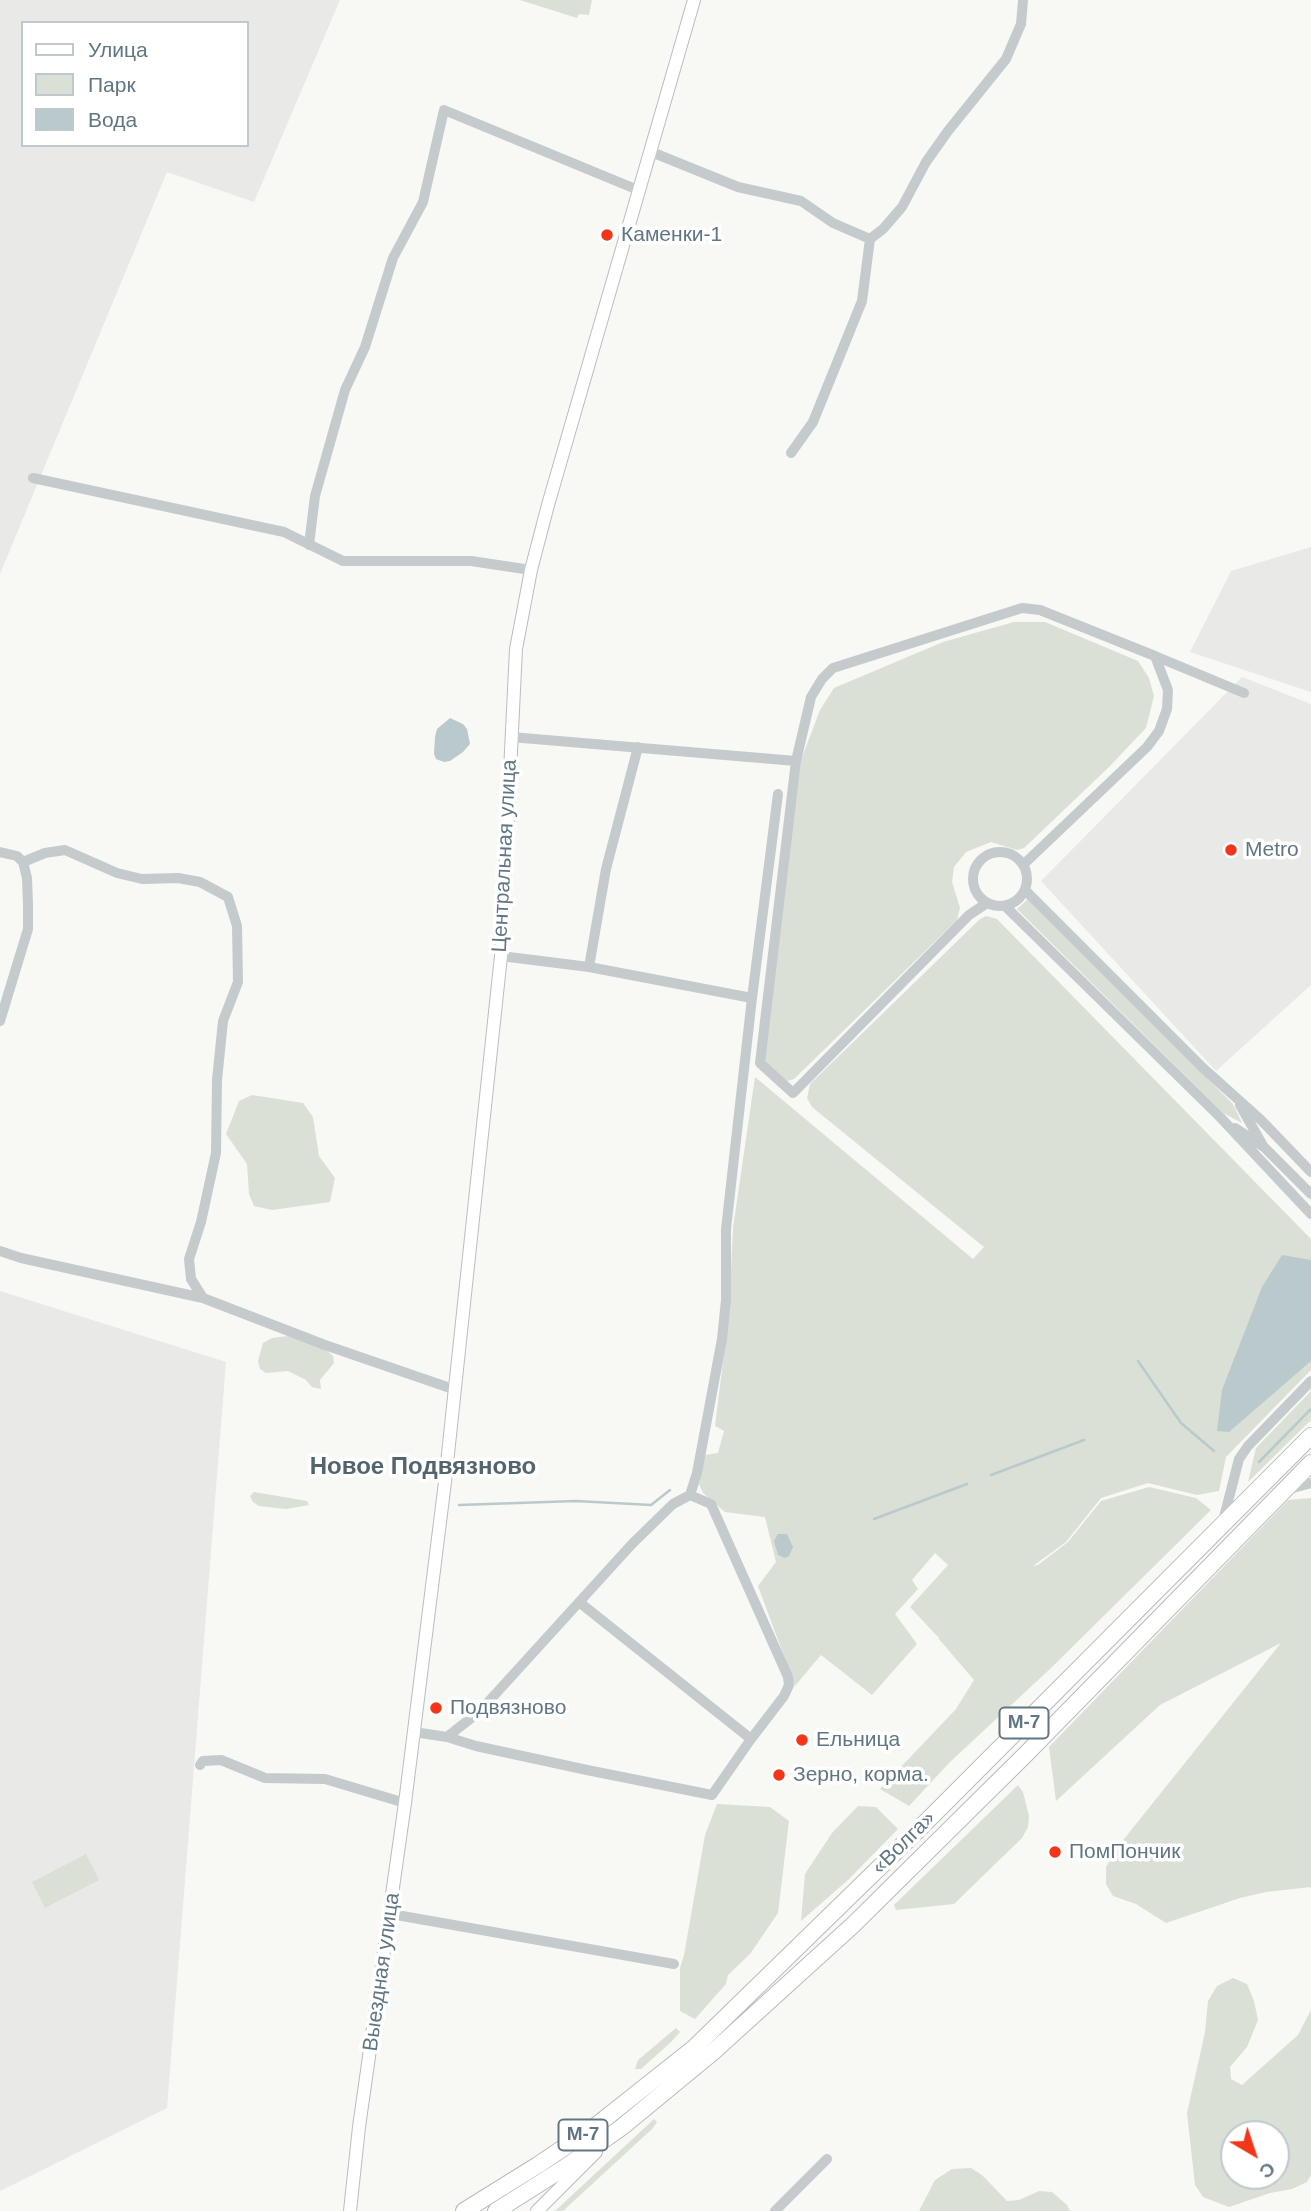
<!DOCTYPE html>
<html>
<head>
<meta charset="utf-8">
<style>
  body { margin:0 }
  #map { position:relative; width:1311px; height:2211px; overflow:hidden; background:#f8f8f5; font-family:Helvetica,sans-serif }
  canvas { display:block }
  .legend { position:absolute; left:21px; top:21px; width:228px; height:126px; box-sizing:border-box; background:#fff; border:2px solid #bfc9cd; margin:0; padding:9px 12px; list-style:none; font-size:21px; color:#607783 }
  .legend li { display:flex; align-items:center; gap:14px; height:35px }
  .legend b { width:35px; border:2px solid #bfc9cd }
  .north { position:absolute; left:1220px; top:2120px; width:70px; height:70px; box-sizing:border-box; background:#fff; border:2px solid #bfc9cd; border-radius:50%; rotate:141deg; font-size:19px; font-weight:700; line-height:28px; text-align:center; color:#607783 }
  .north::after { content:''; display:block; margin:auto; width:24px; height:32px; background:#f43519; clip-path:polygon(50% 0,100% 100%,50% 72%,0 100%) }
</style>
</head>
<body>
<div id="map">
<canvas width="1311" height="2211"></canvas>
<ul class="legend">
<li><b style="height:9px;background:#fff"></b>Улица</li>
<li><b style="height:19px;background:#dae0d5"></b>Парк</li>
<li><b style="height:19px;background:#bac9cc"></b>Вода</li>
</ul>
<div class="north">С</div>
</div>
<script>
const ctx = document.querySelector('canvas').getContext('2d');
ctx.lineJoin = 'round';
function fill(path, color) { ctx.fillStyle = color; ctx.fill(path, 'evenodd'); }
const toPath = rows => new Path2D(rows.map(r => 'M' + r).join(''));
function trace(path, color, width, dash) { ctx.strokeStyle = color; ctx.lineWidth = width; ctx.lineCap = dash ? 'butt' : 'round'; ctx.setLineDash(dash || []); ctx.stroke(path); }
function write(font, color, halo, rows, align = 'center') {
  ctx.font = font + ' Helvetica,sans-serif'; ctx.lineWidth = 7; ctx.setLineDash([]); ctx.textBaseline = 'middle'; ctx.strokeStyle = halo; ctx.fillStyle = color; for (const [text, x, y, turn = 0] of rows) {
    ctx.save(); ctx.translate(x, y); ctx.rotate((+turn || 0) * Math.PI / 180); ctx.textAlign = isNaN(turn) ? turn : align; if (halo) ctx.strokeText(text, 0, 0); ctx.fillText(text, 0, 0); ctx.restore();
  }
}
const built = toPath([
  [0,0,340,0,254,202,167,172,0,574],
  [23,23,247,23,247,145,23,145],
  [1311,547,1311,692,1190,652,1231,571],
  [1242,677,1311,704,1311,985,1216,1071,1041,881],
  [0,1291,226,1362,167,2108,0,2191]
]);
const green = toPath([
  [520,0,592,0,589,15,579,14,577,18],
  [1014,622,1045,622,1138,661,1149,678,1154,696,1146,728,1109,767,1024,848,1017,850,991,842,966,852,954,867,952,882,960,908,957,920,794,1079,787,1081,762,1064,801,760,820,710,834,688,943,642],
  [1028,899,1233,1104,1242,1123,1223,1113,1017,909],
  [986,916,997,919,1311,1239,1311,1370,1226,1457,1219,1491,1197,1495,1148,1483,1101,1498,1066,1542,1033,1566,1038,1565,1068,1542,1101,1501,1149,1487,1196,1498,1211,1510,1051,1668,950,1762,909,1806,880,1789,956,1709,974,1680,938,1638,940,1635,938,1637,910,1607,948,1565,935,1553,912,1580,918,1589,895,1614,917,1644,872,1695,821,1655,795,1686,758,1586,776,1562,765,1517,725,1512,703,1493,699,1484,705,1455,718,1453,724,1431,715,1426,729,1313,733,1228,755,1077,973,1259,984,1247,812,1107,807,1098,810,1084,980,919],
  [252,1095,303,1103,313,1117,319,1156,335,1178,330,1202,272,1210,254,1206,249,1194,247,1164,226,1134,239,1101],
  [288,1336,325,1349,333,1356,334,1363,320,1380,321,1389,312,1387,306,1380,288,1371,266,1373,260,1369,258,1361,263,1343,272,1338],
  [1311,1391,1311,1420,1248,1482,1256,1448],
  [254,1492,307,1501,309,1505,286,1509,259,1506,253,1502,250,1496],
  [1311,1498,1311,1887,1266,1892,1240,1898,1166,1923,1136,1904,1113,1896,1106,1884,1106,1867,1124,1839,1281,1643,1160,1705,1056,1801,1049,1747,1288,1500],
  [1018,1785,1023,1792,1029,1816,1028,1827,1022,1838,954,1904,896,1910,894,1905],
  [717,1804,770,1807,789,1821,778,1913,750,1954,728,1975,726,1984,695,2019,680,2011,680,1968,684,1955,705,1835],
  [858,1806,876,1807,898,1829,848,1880,801,1921,805,1874,832,1833],
  [86,1854,99,1880,45,1908,32,1882],
  [1233,1978,1247,1984,1254,2001,1258,2020,1247,2047,1230,2067,1231,2079,1242,2085,1298,2035,1311,2010,1311,1987,1311,2175,1307,2182,1292,2189,1270,2193,1229,2207,1203,2197,1195,2185,1187,2113,1205,2032,1208,2001,1217,1986],
  [1234,2134,1276,2134,1276,2176,1234,2176],
  [676,2028,680,2032,671,2042,641,2069,635,2069,638,2060],
  [654,2119,657,2122,652,2129,563,2211,555,2211],
  [971,2168,982,2175,1007,2201,1019,2200,1039,2191,1052,2192,1067,2205,1070,2211,919,2211,935,2180,952,2169]
]);
const water = toPath([
  [450,718,463,724,467,729,470,744,463,752,450,761,444,762,436,759,434,754,435,737,437,729],
  [1282,1255,1311,1260,1311,1361,1229,1432,1217,1431,1222,1390,1262,1287],
  [778,1534,787,1534,793,1547,789,1556,785,1558,778,1555,774,1541]
]);
const stream = toPath([
  [1138,1361,1181,1423,1214,1451],
  [1259,1462,1311,1409],
  [991,1475,1084,1440],
  [459,1505,576,1501,651,1505,670,1490],
  [874,1519,967,1484]
]);
const minor = toPath([
  [649,151,738,187,801,201,833,223,870,239,862,301,813,422,791,453],
  [870,239,883,229,902,207,926,162,948,131,1006,59,1021,24,1023,0],
  [33,478,284,532,343,561,471,561,531,570],
  [309,545,315,496,345,390,365,347,393,258,423,202,444,110,638,190],
  [511,737,796,761,811,697,822,679,833,668,1022,608,1040,610,1155,656],
  [796,761,760,1063,793,1093,969,915,987,903],
  '973 879a27 27 0 1 1 54 0a27 27 0 1 1-54 0Z',
  [0,852,17,856,23,862,27,878,28,905,28,929,0,1021],
  [23,862,45,853,65,850,117,873,142,879,178,878,200,882,228,897,237,926,238,982,223,1021,217,1080,216,1153,201,1222,189,1259,191,1279,203,1298],
  [1024,864,1147,747,1159,731,1167,709,1168,690,1155,656,1244,693],
  [1025,890,1203,1068,1261,1120,1311,1172],
  [1005,906,1220,1117,1311,1214],
  [501,956,589,967,752,998],
  [589,967,606,869,638,747],
  [1240,1105,1262,1144],
  [1235,1128,1264,1147,1311,1194],
  [0,1251,21,1258,203,1298,325,1345,453,1389],
  [1289,1489,1311,1483],
  [690,1495,697,1473,722,1339,726,1300,726,1229,752,998,778,794],
  [1223,1521,1239,1459,1248,1446,1311,1381],
  [579,1602,751,1739],
  [414,1732,447,1737,476,1746,587,1770,712,1795,751,1739,784,1696,789,1685,788,1677,711,1504,690,1495,673,1504,632,1544,480,1711,447,1737],
  [200,1765,203,1761,221,1760,265,1778,325,1779,405,1803],
  [391,1914,674,1964],
  [775,2211,827,2159]
]);
const secondary = toPath([
  [350,2211,359,2127,405,1803,445,1482,501,956,516,649,531,570,548,505,694,0],
  [537,2211,596,2152]
]);
const trunk = toPath([
  [464,2211,538,2165,593,2128,694,2048,922,1826,1311,1436],
  [496,2211,564,2168,622,2127,713,2052,853,1925,1027,1753,1311,1463]
]);
const markers = [
  [607,235,7,"#f43519"],
  [1231,850,7,"#f43519"],
  [436,1708,7,"#f43519"],
  [802,1740,7,"#f43519"],
  [779,1775,7,"#f43519"],
  [1055,1852,7,"#f43519"]
];
const shields = [
  [1024,1723,49],
  [583,2135,49]
];
const shieldNames = [
  ["М-7",1024,1723],
  ["М-7",583,2135]
];
const poiNames = [
  ["Каменки-1",621,235],
  ["Metro",1245,850],
  ["Подвязново",450,1708],
  ["Ельница",816,1740],
  ["Зерно, корма.",793,1775],
  ["ПомПончик",1069,1852]
];
const streetNames = [
  ["Центральная улица",505,856,-87],
  ["«Волга»",904,1843,-45],
  ["Выездная улица",382,1972,-82]
];
const quarterNames = [
  ["Новое Подвязново",423,1467]
];
fill(built, '#e9e9e8');
fill(green, '#dae0d5');
fill(water, '#bac9cc');
trace(stream, '#bac9cc', 2.5);
trace(secondary, '#b7bec2', 14);
trace(trunk, '#b7bcbf', 18);
trace(minor, '#c5cacd', 10);
trace(secondary, '#fff', 12);
trace(trunk, '#fff', 16);
for (const [x, y, r, color] of markers) { const dot = new Path2D(); dot.arc(x, y, r, 0, 2 * Math.PI); ctx.fillStyle = color; ctx.fill(dot); trace(dot, '#fff', 2.5); }
for (const [x, y, w] of shields) { const box = new Path2D(); box.roundRect(x - w / 2, y - 15.5, w, 31, 5); ctx.fillStyle = '#fff'; ctx.fill(box); trace(box, '#607783', 2); }
write('bold 19px', '#607783', null, shieldNames);
write('21px', '#607783', '#fff', poiNames, 'left');
write('21px', '#607783', '#fff', streetNames);
write('bold 24px', '#53646d', '#fff', quarterNames);
</script>
</body>
</html>
